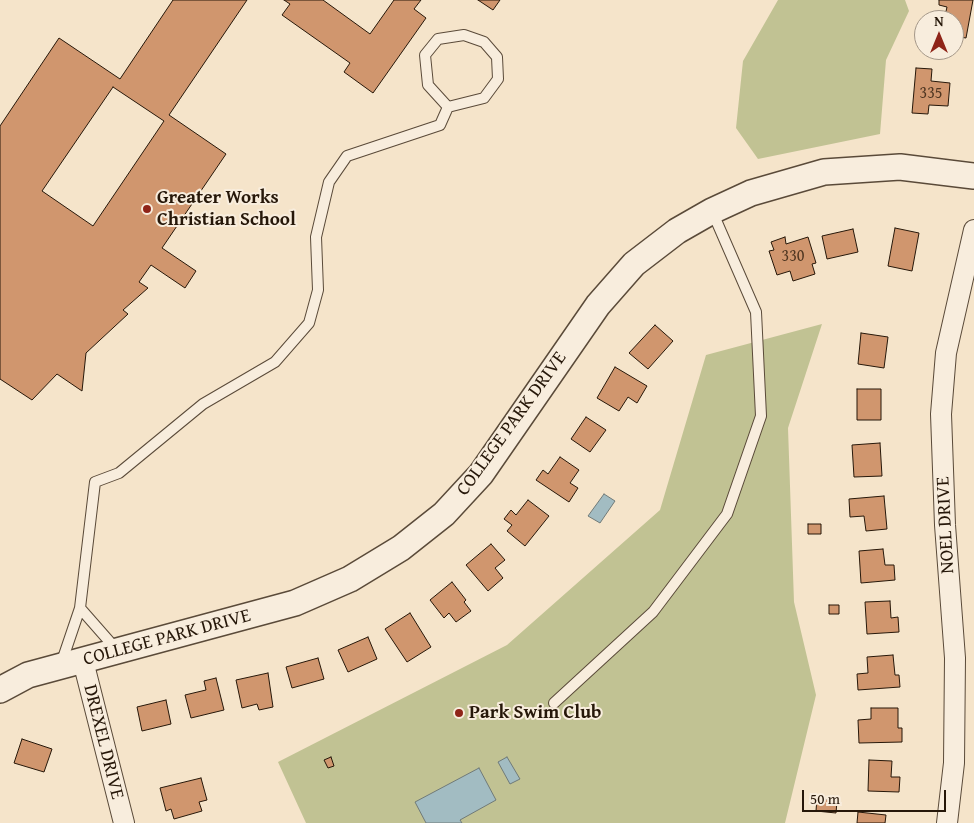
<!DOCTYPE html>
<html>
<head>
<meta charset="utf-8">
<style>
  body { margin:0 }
  #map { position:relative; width:974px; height:823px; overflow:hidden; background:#f5e4ca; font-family:"Gentium Book Plus",serif }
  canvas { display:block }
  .north { position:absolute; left:914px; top:10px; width:50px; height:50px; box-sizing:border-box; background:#f8eddd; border:1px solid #a49788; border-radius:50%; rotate:0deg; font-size:14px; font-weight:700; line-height:20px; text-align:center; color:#261709 }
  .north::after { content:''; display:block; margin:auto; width:18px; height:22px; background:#8f2418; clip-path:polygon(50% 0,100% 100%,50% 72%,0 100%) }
  .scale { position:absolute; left:802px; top:790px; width:144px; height:22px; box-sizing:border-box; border:2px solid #261709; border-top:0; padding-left:6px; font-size:15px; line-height:18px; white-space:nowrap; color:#261709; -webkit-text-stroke:4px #f8eddd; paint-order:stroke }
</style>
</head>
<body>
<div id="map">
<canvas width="974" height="823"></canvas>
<div class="north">N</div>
<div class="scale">50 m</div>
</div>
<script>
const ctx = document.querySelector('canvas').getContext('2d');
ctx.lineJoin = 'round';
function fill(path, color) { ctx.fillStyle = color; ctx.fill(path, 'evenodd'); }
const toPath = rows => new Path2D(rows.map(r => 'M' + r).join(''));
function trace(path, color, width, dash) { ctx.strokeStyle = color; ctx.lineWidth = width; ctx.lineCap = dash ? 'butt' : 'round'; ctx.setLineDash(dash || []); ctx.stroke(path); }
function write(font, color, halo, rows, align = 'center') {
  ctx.font = font + ' "Gentium Book Plus",serif'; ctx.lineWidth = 4; ctx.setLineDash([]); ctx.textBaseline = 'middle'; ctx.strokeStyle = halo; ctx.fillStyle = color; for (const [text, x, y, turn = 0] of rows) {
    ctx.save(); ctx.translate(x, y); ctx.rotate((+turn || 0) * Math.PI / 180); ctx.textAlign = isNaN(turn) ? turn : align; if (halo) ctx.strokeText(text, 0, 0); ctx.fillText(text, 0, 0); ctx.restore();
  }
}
const green = toPath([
  [778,0,905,0,909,11,886,60,880,134,758,159,736,128,743,61],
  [822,324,788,428,794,602,816,695,785,823,306,823,278,762,507,645,660,510,706,355]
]);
const water = toPath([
  [604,494,615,501,600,523,588,516,604,494],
  [507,757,520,779,510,784,498,762,507,757],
  [479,768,496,800,460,820,462,823,426,823,415,802,479,768]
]);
const building = toPath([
  [173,0,247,0,169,115,226,154,162,248,196,271,185,288,151,265,139,282,148,288,123,310,128,314,86,353,82,391,57,374,32,400,0,379,0,126,59,38,120,79,173,0],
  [113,87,164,121,93,226,42,191,113,87],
  [284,0,323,0,370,34,394,0,421,0,414,9,426,18,373,93,344,72,350,63,282,15,290,4,284,0],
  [478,0,500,0,493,10,478,0],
  [939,0,973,0,966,38,954,36,954,20,944,20,947,7,939,5,939,0],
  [916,68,932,69,931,81,950,83,948,106,929,105,928,114,912,113,916,68],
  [895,228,919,233,912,271,888,266,895,228],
  [853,229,858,252,827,259,822,236,853,229],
  [785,237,786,244,808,237,816,263,812,264,815,274,793,281,790,271,777,275,769,251,774,250,771,242,785,237],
  [655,325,673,341,648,369,629,353,655,325],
  [861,333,888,337,884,368,858,364,861,333],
  [615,367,647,386,637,403,628,397,619,411,597,398,615,367],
  [857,389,881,389,881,420,857,420,857,389],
  [586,417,606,430,590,452,571,439,586,417],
  [880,443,882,476,854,477,852,445,880,443],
  [560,457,579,470,570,483,578,488,569,502,536,480,543,470,548,474,560,457],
  [884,496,887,529,866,531,864,516,850,517,849,499,884,496],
  [528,500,549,516,525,546,507,531,512,525,504,519,511,510,516,515,528,500],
  [808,524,821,524,821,534,808,534,808,524],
  [491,544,505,560,495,568,503,578,488,591,466,565,491,544],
  [883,549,885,565,894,565,895,580,861,583,859,551,883,549],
  [452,582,466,600,464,602,471,611,456,622,449,613,444,618,430,600,452,582],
  [890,601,891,618,898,617,899,632,867,634,865,602,890,601],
  [829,605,839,605,839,614,829,614,829,605],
  [410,613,431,647,407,662,385,629,410,613],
  [368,637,377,659,348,672,338,650,368,637],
  [893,655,895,675,899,675,900,687,858,690,857,674,868,673,867,657,893,655],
  [318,658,324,679,292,688,286,667,318,658],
  [268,673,273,707,259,710,257,704,242,708,236,680,268,673],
  [216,678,224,710,191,718,185,695,206,690,204,681,216,678],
  [166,700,171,724,142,731,137,707,166,700],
  [871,708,898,708,898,728,902,728,902,742,859,743,858,720,871,719,871,708],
  [22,739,52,749,44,772,14,763,22,739],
  [331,757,334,766,328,768,324,760,331,757],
  [869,760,892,761,891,777,900,777,899,792,868,791,869,760],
  [201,778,207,800,199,802,202,811,174,819,171,809,166,811,160,788,201,778],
  [817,798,837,801,836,813,816,811,817,798],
  [858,812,886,815,885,823,857,823,858,812]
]);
const service = toPath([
  [80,608,95,482,119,473,203,404,275,362,309,323,318,290,316,237,329,182,347,156,440,125,448,107,428,85,425,55,438,39,464,35,484,42,497,57,498,79,484,98,448,107],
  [61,664,80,608,116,649],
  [554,703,653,612,727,514,761,416,756,312,712,211]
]);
const minor = toPath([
  [83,661,124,823],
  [947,823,954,763,955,658,945,525,941,414,946,353,974,230]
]);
const tertiary = toPath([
  [0,690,28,675,295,603,350,579,401,548,444,514,481,474,598,305,634,264,677,231,712,211,751,193,824,172,900,167,974,176]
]);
const markers = [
  [147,209,5,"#8f2418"],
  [459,713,5,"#8f2418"]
];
const numberNames = [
  ["335",931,94],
  ["330",793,257]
];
const poiNames = [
  ["Greater Works",157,198],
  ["Christian School",157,220],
  ["Park Swim Club",469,713]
];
const streetNames = [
  ["COLLEGE PARK DRIVE",512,424,-54],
  ["NOEL DRIVE",946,525,-93],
  ["COLLEGE PARK DRIVE",167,638,-15],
  ["DREXEL DRIVE",103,742,76]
];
fill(green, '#c1c293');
fill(water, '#a2bcc2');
trace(water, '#707a78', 1);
fill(building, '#d0966e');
trace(building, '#261709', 1);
trace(service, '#5a4a39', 12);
trace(minor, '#5a4a39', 22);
trace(tertiary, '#5a4a39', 28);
trace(service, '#f8eddd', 10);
trace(minor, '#f8eddd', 20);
trace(tertiary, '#f8eddd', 25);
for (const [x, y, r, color] of markers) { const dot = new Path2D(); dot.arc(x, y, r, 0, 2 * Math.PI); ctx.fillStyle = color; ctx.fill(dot); trace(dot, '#f8eddd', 2); }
write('16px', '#503722', null, numberNames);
write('bold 19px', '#261709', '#f8eddd', poiNames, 'left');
write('19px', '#261709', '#f8eddd', streetNames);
</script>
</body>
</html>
